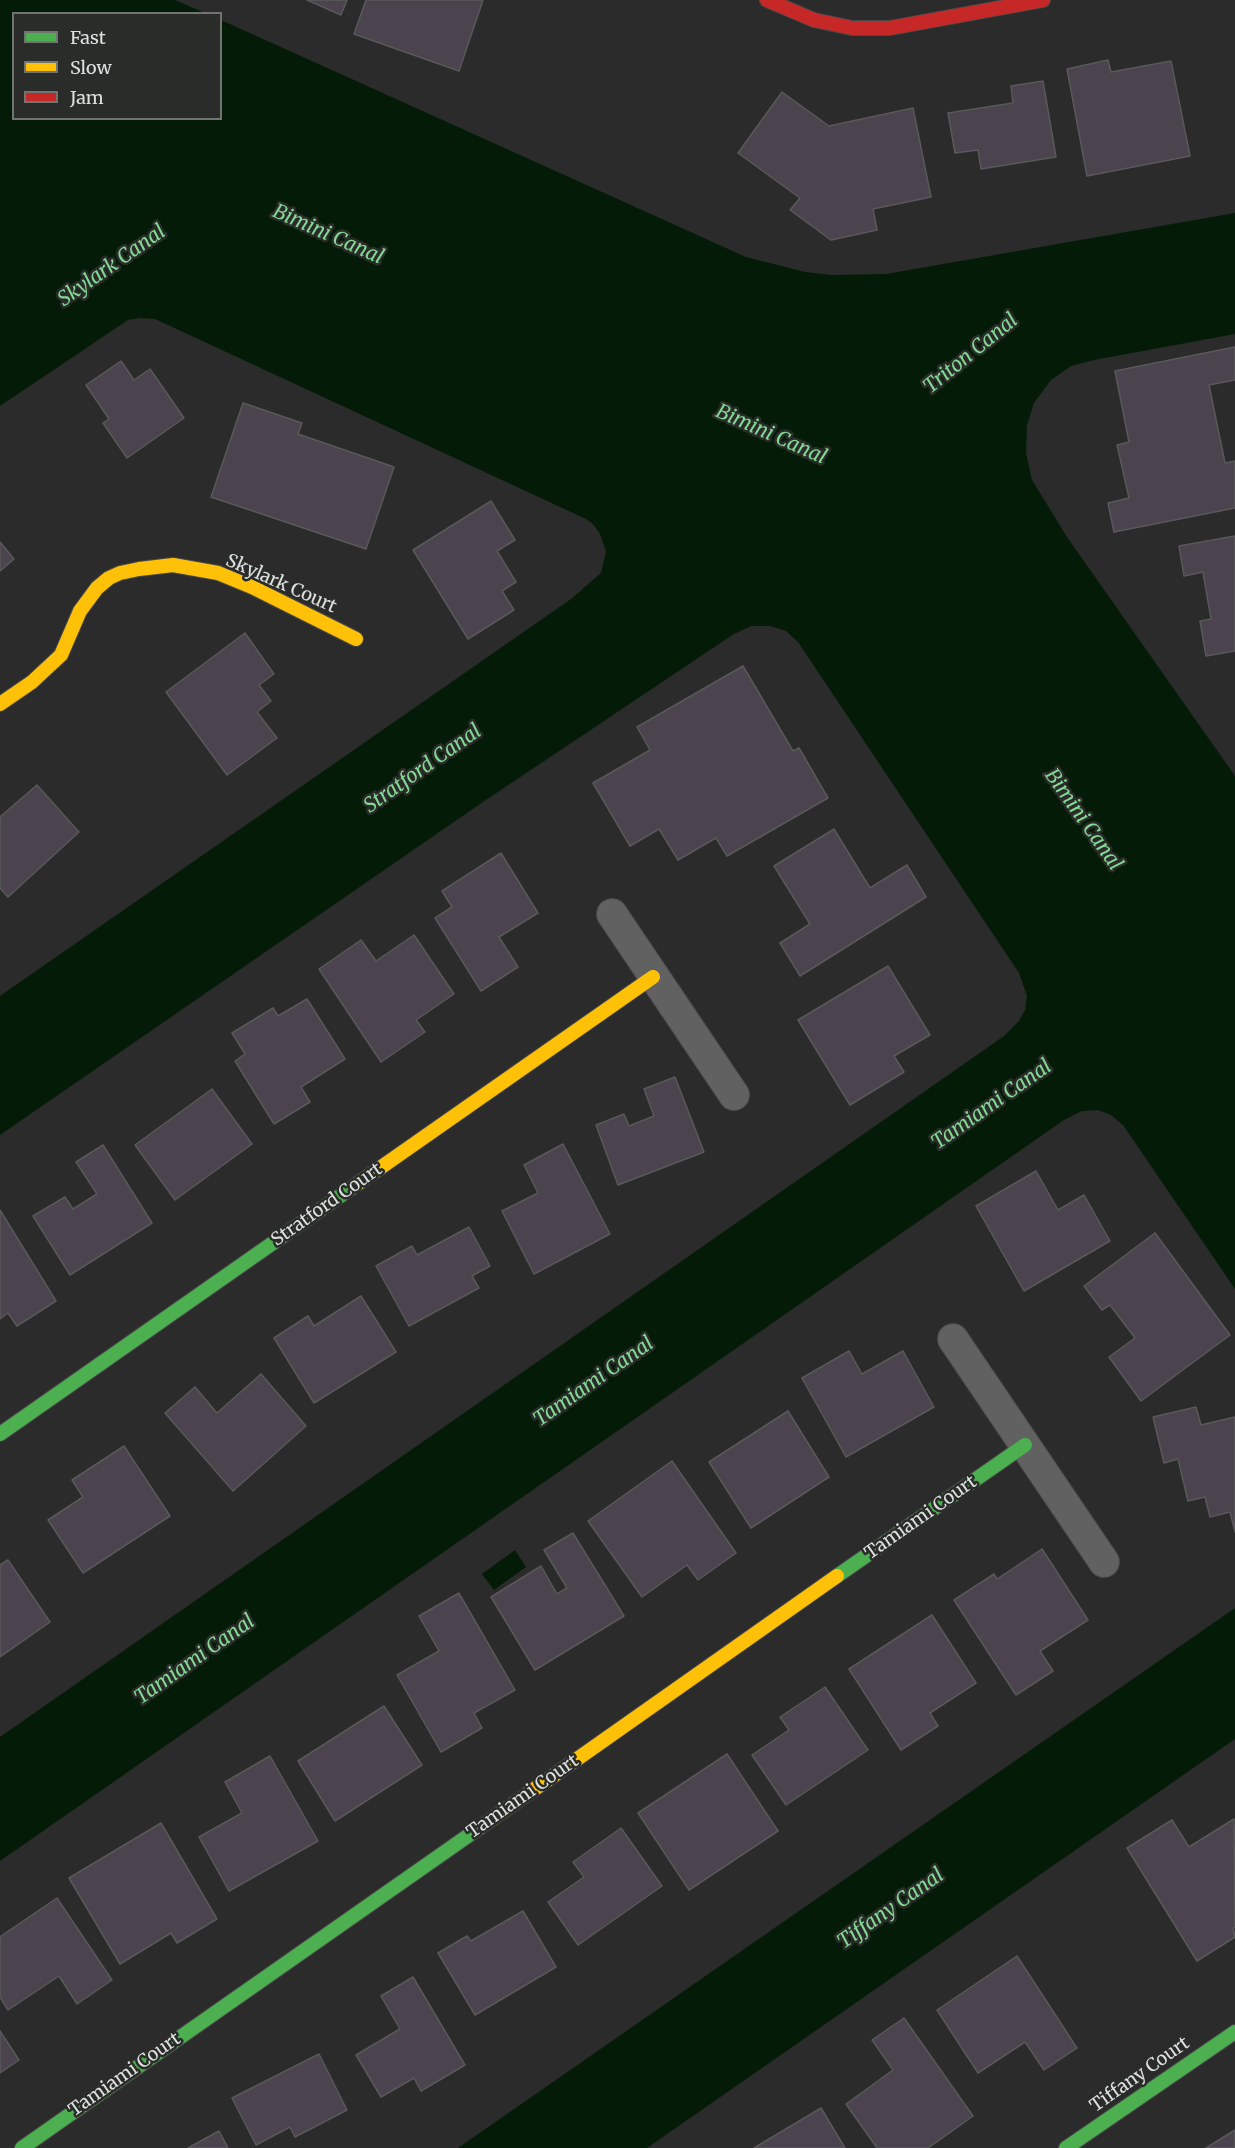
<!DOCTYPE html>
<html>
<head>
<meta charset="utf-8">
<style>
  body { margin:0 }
  #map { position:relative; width:1235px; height:2148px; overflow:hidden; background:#2b2b2b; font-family:Merriweather,serif }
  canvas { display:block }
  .legend { position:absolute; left:12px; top:12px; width:210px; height:108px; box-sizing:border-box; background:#2a2c2a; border:2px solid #727472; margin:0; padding:8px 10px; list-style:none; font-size:18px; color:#dee0df }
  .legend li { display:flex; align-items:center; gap:12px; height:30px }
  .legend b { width:30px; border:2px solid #727472 }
</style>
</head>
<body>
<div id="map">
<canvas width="1235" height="2148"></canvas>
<ul class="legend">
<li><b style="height:8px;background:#4caf50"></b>Fast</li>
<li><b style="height:8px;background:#ffc107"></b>Slow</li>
<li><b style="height:8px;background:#c62828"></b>Jam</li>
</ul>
</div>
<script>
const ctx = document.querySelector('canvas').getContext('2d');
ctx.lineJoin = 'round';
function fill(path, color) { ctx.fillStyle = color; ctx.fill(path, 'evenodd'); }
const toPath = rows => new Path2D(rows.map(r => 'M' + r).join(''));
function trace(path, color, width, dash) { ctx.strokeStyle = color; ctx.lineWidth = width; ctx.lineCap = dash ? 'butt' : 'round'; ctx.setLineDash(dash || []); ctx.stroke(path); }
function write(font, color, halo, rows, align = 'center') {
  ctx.font = font + ' Merriweather,serif'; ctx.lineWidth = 5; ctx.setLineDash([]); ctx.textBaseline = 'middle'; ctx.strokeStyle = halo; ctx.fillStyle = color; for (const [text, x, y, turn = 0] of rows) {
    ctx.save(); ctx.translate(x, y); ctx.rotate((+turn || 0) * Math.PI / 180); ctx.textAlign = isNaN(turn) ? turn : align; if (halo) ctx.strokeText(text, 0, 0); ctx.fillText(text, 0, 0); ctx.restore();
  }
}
const water = toPath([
  [0,0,175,0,205,13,14,14,14,118,220,118,221,20,746,257,805,272,831,275,886,274,1235,213,1235,334,1094,360,1071,366,1051,380,1034,403,1027,425,1026,453,1032,480,1067,537,1235,776,1235,1289,1123,1125,1111,1115,1098,1110,1082,1111,1064,1120,0,1861,0,1737,1004,1036,1019,1021,1025,1010,1027,996,1019,973,798,642,786,631,770,626,751,626,734,634,480,804,0,1135,0,996,571,599,601,573,606,552,600,534,593,524,586,519,155,319,140,318,128,320,0,406],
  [515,1550,526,1567,494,1590,482,1574],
  [1235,1608,1235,1739,647,2148,458,2148]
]);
const building = toPath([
  [307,0,347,0,341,15,307,0],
  [366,0,483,0,459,71,354,34,366,0],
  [1108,60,1111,72,1171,61,1190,156,1087,176,1067,69,1108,60],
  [1043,81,1056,157,981,169,978,150,955,153,948,113,1013,103,1011,86,1043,81],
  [782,92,829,126,913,108,931,197,873,209,877,230,831,240,790,210,800,198,738,153,782,92],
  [1235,347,1235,380,1209,385,1225,463,1235,461,1235,508,1114,532,1108,503,1129,498,1117,445,1129,442,1115,371,1235,347],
  [121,361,134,380,150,369,184,418,127,458,103,423,109,419,86,385,121,361],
  [243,403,302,423,298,434,394,467,366,549,211,497,243,403],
  [491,501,515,540,497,551,516,582,502,591,514,610,468,639,413,550,491,501],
  [1235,536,1235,651,1206,656,1200,621,1211,619,1203,572,1184,576,1179,546,1235,536],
  [0,542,14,559,0,571,0,542],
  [245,633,274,674,259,685,271,701,257,712,277,738,227,775,166,692,245,633],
  [743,666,793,751,799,748,828,798,727,856,716,838,678,860,659,829,630,846,593,783,650,750,637,727,743,666],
  [37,785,79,832,8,897,0,888,0,817,37,785],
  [834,829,870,888,907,865,926,897,800,976,780,943,810,924,774,866,834,829],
  [501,853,538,913,499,937,518,967,481,991,435,918,452,907,442,891,501,853],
  [414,935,454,994,416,1020,425,1032,381,1062,319,969,361,940,376,961,414,935],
  [888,966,930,1035,894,1056,904,1072,850,1105,798,1020,888,966],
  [307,999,345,1059,301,1087,310,1102,274,1124,235,1061,245,1054,232,1033,273,1008,278,1016,307,999],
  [675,1077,704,1152,618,1185,596,1125,624,1114,629,1126,654,1116,644,1089,675,1077],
  [212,1089,252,1144,175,1200,135,1145,212,1089],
  [563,1144,610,1234,534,1274,502,1211,538,1193,524,1165,563,1144],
  [103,1145,152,1223,70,1275,33,1216,65,1197,73,1209,97,1194,76,1162,103,1145],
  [1036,1171,1058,1210,1084,1195,1110,1241,1024,1291,976,1206,1036,1171],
  [0,1210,56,1301,17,1326,8,1313,0,1319,0,1210],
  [469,1227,490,1266,472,1276,479,1288,409,1326,376,1266,412,1246,417,1255,469,1227],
  [1155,1233,1230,1335,1141,1401,1109,1357,1135,1338,1110,1305,1102,1310,1084,1286,1155,1233],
  [361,1296,396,1352,314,1403,274,1338,308,1316,314,1326,361,1296],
  [849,1351,862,1374,903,1351,934,1407,846,1457,802,1378,849,1351],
  [261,1374,306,1426,233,1491,165,1413,195,1387,217,1413,261,1374],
  [1196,1407,1201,1425,1235,1417,1235,1532,1230,1512,1210,1517,1205,1497,1188,1501,1178,1459,1164,1463,1153,1417,1196,1407],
  [788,1411,829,1477,751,1528,709,1462,788,1411],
  [124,1446,170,1516,83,1573,48,1520,83,1497,72,1480,124,1446],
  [672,1461,736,1553,698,1580,687,1565,642,1597,588,1521,672,1461],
  [573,1533,624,1616,535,1670,491,1597,541,1566,557,1594,567,1588,544,1550,573,1533],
  [1042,1549,1088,1620,1040,1651,1053,1671,1016,1695,954,1600,994,1574,997,1579,1042,1549],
  [8,1560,50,1622,0,1657,0,1565,8,1560],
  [459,1593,515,1690,474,1713,482,1728,441,1752,397,1675,439,1651,419,1616,459,1593],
  [932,1615,976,1683,930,1713,938,1726,901,1750,849,1669,932,1615],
  [825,1687,868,1750,786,1805,752,1755,789,1730,780,1717,825,1687],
  [384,1706,422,1765,335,1821,298,1761,384,1706],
  [727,1754,778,1831,689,1890,638,1813,727,1754],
  [270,1756,318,1841,229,1891,199,1837,242,1813,225,1782,270,1756],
  [1234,1819,1235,1927,1233,1928,1235,1937,1197,1961,1127,1848,1172,1820,1189,1847,1234,1819],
  [161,1823,217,1919,177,1943,171,1933,120,1964,69,1878,161,1823],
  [621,1828,662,1886,578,1945,548,1902,584,1877,573,1862,621,1828],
  [57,1898,112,1980,77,2004,59,1976,8,2010,0,1997,0,1937,57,1898],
  [523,1911,556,1967,475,2015,438,1953,467,1936,471,1941,523,1911],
  [1017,1956,1077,2048,1044,2070,1025,2042,978,2073,937,2010,1017,1956],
  [413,1977,465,2065,421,2091,414,2078,381,2097,356,2055,400,2029,381,1996,413,1977],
  [904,2018,973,2116,928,2148,877,2148,846,2104,893,2070,872,2040,904,2018],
  [0,2031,19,2060,0,2073,0,2031],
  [319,2054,347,2110,295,2137,290,2127,256,2145,232,2098,319,2054],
  [821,2108,845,2148,754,2148,821,2108],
  [1235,2130,1235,2148,1206,2148,1235,2130],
  [219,2131,228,2148,188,2148,219,2131]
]);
const street = toPath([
  [612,914,734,1095],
  [953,1339,1104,1562]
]);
const fast = toPath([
  [0,1434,360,1182],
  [837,1576,1025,1445],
  [22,2148,492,1819],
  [1066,2148,1235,2032]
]);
const slow = toPath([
  [0,704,32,682,61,655,80,611,97,588,109,578,120,573,139,569,173,565,218,573,252,587,356,639],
  [360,1182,653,977],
  [492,1819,837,1576]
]);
const jam = toPath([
  [767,0,814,20,852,28,890,28,1043,0]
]);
const streetNames = [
  ["Skylark Court",281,584,24],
  ["Stratford Court",327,1205,-35],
  ["Tamiami Court",921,1518,-35],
  ["Tamiami Court",523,1797,-35],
  ["Tamiami Court",125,2075,-35],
  ["Tiffany Court",1140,2075,-35]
];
const waterNames = [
  ["Bimini Canal",328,235,24],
  ["Skylark Canal",112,266,-35],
  ["Triton Canal",971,354,-39],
  ["Bimini Canal",771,435,24],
  ["Stratford Canal",423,769,-35],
  ["Bimini Canal",1083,820,55],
  ["Tamiami Canal",992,1105,-35],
  ["Tamiami Canal",594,1382,-35],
  ["Tamiami Canal",195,1660,-35],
  ["Tiffany Canal",891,1909,-35]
];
fill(water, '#041c07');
fill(building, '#4b434e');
trace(building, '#595959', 1.5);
trace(street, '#484948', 32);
trace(fast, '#484948', 16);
trace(slow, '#484948', 16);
trace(jam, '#484948', 16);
trace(street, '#616161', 30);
trace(fast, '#4caf50', 14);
trace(slow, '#ffc107', 14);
trace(jam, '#c62828', 14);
write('18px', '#dee0df', '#2a2c2a', streetNames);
write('italic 20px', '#83d993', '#2a2c2a', waterNames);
</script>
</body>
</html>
